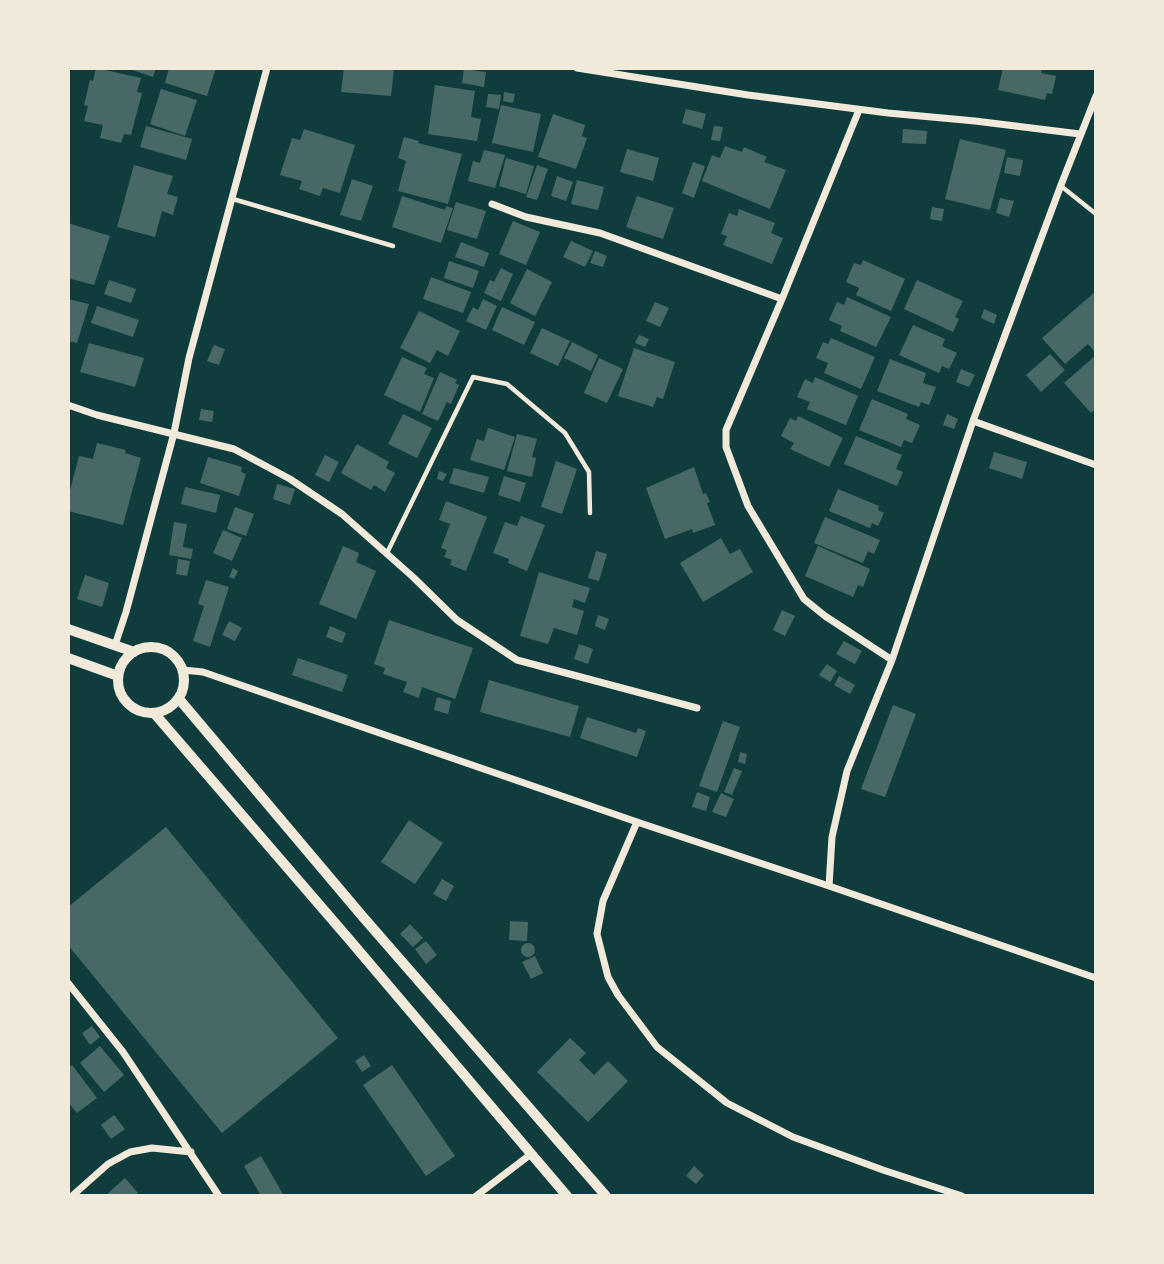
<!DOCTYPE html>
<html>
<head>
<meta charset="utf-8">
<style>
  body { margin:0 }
  #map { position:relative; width:1164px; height:1264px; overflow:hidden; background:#0f3d3e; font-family:"DM Sans",sans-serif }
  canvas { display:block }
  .frame { position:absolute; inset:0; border:70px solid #f1e9da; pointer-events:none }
</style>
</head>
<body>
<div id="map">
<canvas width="1164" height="1264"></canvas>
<div class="frame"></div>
</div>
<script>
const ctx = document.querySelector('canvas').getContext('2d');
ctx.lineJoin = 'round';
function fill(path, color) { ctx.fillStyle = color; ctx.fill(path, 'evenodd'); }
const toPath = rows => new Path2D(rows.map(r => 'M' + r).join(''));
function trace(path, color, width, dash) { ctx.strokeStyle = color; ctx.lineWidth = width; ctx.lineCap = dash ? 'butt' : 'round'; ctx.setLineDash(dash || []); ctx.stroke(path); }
const building = toPath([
  [96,68,141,78,137,92,142,93,131,135,124,134,121,143,100,138,103,125,84,121,88,106,84,105,90,80,93,81],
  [127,68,156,68,153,77],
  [169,68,216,68,207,96,165,83],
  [344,68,394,68,391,96,341,92],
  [1003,68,1042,68,1041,73,1056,76,1052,94,1047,93,1045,100,998,90],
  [464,69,486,72,484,87,462,83],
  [435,85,475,91,471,117,481,119,477,141,428,134],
  [161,89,197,100,185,136,150,124],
  [504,92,515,94,513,103,503,101],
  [488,94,501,95,499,109,486,107],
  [501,105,541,114,533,152,492,143],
  [686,109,706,114,702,129,682,123],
  [553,114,585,125,582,136,587,138,576,169,538,157],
  [146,126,192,139,186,160,140,147],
  [714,126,723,127,720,141,711,140],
  [304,129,355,145,340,193,323,188,320,196,299,189,302,181,280,175,292,138,300,140],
  [903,129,927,131,926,144,902,143],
  [404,137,419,141,418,143,462,154,448,204,398,191,406,161,398,158],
  [960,139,1006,150,990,210,945,199],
  [725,146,742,152,744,147,767,157,764,162,786,170,770,209,702,181,712,155,720,158],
  [627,149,659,158,653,181,620,172],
  [484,150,505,155,495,188,468,181,473,161,480,163],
  [1007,157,1023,160,1020,176,1004,173],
  [506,158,534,166,526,194,499,186],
  [693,162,705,166,694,198,682,193],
  [134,165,173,176,167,194,178,197,173,215,162,211,155,237,117,227],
  [537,165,548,169,537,200,526,197],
  [557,176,573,182,566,201,551,196],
  [352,179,373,186,361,221,340,215],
  [577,180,604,187,598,210,571,204],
  [402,196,445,210,446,206,453,208,441,243,392,227],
  [637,196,674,208,663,239,626,227],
  [1000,198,1014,201,1009,217,996,213],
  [456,202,486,211,477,239,447,230],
  [932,207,944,209,942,221,930,219],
  [739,209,775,223,771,233,783,238,772,264,723,245,727,236,721,234,729,213,737,216],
  [513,221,540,232,526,265,499,254],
  [68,223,110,236,94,285,68,278],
  [571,241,593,251,585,267,563,257],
  [461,242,489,253,484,267,455,257],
  [595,251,607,256,603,267,590,263],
  [863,260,905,279,891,311,856,295,859,288,846,282,854,263,861,265],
  [449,261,479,271,473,288,444,278],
  [501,268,513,274,501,301,484,293,490,280,494,282],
  [527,269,552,282,535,316,510,303],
  [431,277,471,292,463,313,423,299],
  [109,280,136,289,131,303,104,294],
  [917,280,963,301,955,317,959,319,953,332,904,309],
  [1096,291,1096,353,1088,344,1065,364,1042,338],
  [847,297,891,317,876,347,840,331,842,326,829,320,837,302,844,305],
  [68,299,89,304,77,343,68,341],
  [483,299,497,306,486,330,466,321,473,307,478,310],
  [655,302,669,308,660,327,646,321],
  [97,306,139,320,133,337,91,323],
  [502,307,535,322,524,345,492,330],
  [984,309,997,315,994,324,981,318],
  [419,311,460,331,448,356,437,350,430,363,400,348],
  [913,325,945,339,942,346,957,353,949,369,942,366,939,373,899,355],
  [542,328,570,341,558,366,530,353],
  [639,335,649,339,645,347,635,343],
  [831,338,875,357,861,389,824,373,828,363,816,358,823,342,828,344],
  [572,342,598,355,591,371,564,358],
  [89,343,144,358,135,387,80,372],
  [214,345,225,349,219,365,207,361],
  [634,348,675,362,663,399,657,397,653,407,618,396],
  [1050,354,1065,370,1041,392,1026,375],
  [1096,355,1096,409,1091,413,1064,383],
  [402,357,427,368,424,374,434,378,420,412,384,395],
  [599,358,623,369,607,403,584,393],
  [890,359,926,373,923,383,936,387,929,405,921,402,919,407,877,391],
  [961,369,975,375,969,387,956,382],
  [440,372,457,380,455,383,459,385,451,404,447,402,438,421,422,414],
  [815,377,858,396,846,425,807,409,810,402,797,397,805,379,813,383],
  [872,399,908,414,906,419,920,425,912,443,904,440,901,447,859,430],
  [201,409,214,411,212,422,199,420],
  [403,414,432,428,417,458,388,444],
  [947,414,958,419,954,429,943,425],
  [798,416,843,438,829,467,790,449,794,443,781,436,790,418,796,421],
  [488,428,515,437,504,470,470,460,477,439,484,441],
  [517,434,537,439,532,457,536,458,532,477,507,471],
  [856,436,902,455,896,469,903,472,897,486,844,464],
  [97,443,126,450,125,453,141,458,123,525,68,511,68,498,79,456,93,459],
  [357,444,389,462,386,468,395,473,385,492,374,485,371,490,341,473],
  [994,452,1027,462,1022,479,989,468],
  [325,455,339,462,329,482,315,475],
  [208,457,242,467,241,472,246,474,239,496,200,483],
  [556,461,577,469,562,514,541,507],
  [694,467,703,494,706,493,710,502,707,503,715,525,693,533,692,529,665,539,646,488],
  [454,468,489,477,484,493,449,483],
  [439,471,447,474,443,481,437,479],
  [504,476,526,483,520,502,498,495],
  [277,484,295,489,290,505,273,499],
  [185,487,220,495,216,513,181,504],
  [838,489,879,506,878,510,884,513,878,526,872,523,870,528,829,511],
  [446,501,487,517,466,571,450,565,452,560,444,557,447,550,441,548,450,524,439,520],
  [235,507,254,514,246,536,227,529],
  [521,516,545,525,527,571,508,563,509,559,493,553,505,522,517,526],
  [825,517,880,540,874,554,868,551,863,563,814,543],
  [174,522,187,524,183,547,193,549,191,559,169,555],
  [223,530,242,538,232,561,213,553],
  [721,538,730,554,740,549,753,572,703,602,680,563],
  [343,546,359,553,356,562,376,571,356,619,319,604],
  [818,546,870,569,863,587,858,585,853,597,805,576],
  [596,551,607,554,599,581,588,578],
  [178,559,190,561,187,576,176,574],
  [233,568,238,571,234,579,229,577],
  [539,572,590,588,585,603,574,599,572,607,584,611,577,635,554,628,548,644,520,636],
  [85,575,109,583,102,607,77,599],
  [206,580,229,587,210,647,193,641,204,606,198,604],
  [782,610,795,616,785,636,773,630],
  [598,615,609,619,605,630,595,626],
  [389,620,473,648,455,699,422,687,419,698,403,692,407,682,383,674,385,668,374,664],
  [229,621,242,628,235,641,222,635],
  [330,626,346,633,342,643,326,637],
  [844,641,862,651,855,664,836,654],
  [579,644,593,649,588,664,574,659],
  [298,658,348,675,342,692,292,675],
  [827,664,837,671,830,682,819,675],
  [839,676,855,685,850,694,834,685],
  [489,680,579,706,570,737,480,712],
  [437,697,451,701,448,714,434,710],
  [893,705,916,714,885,797,861,789],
  [587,717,636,733,638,728,646,731,637,757,580,738],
  [723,721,740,727,717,792,699,786],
  [740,752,747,754,745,764,738,762],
  [734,768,742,771,732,795,724,792],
  [697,792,710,797,706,811,692,807],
  [721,793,734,799,726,817,712,812],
  [409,820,443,843,415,884,381,862],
  [166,827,338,1038,222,1133,68,945,68,907],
  [442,879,454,886,446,901,433,894],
  [510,921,528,922,527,941,509,940],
  [410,924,423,938,413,947,400,934],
  [426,941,437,955,426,964,415,949],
  '521 950a7 7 0 1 1 14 0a7 7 0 1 1-14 0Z',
  [535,956,543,973,531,979,522,962],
  [92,1026,100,1037,90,1045,82,1033],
  [570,1038,586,1053,579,1060,594,1075,608,1061,628,1081,588,1122,537,1072],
  [100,1046,124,1075,104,1092,80,1063],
  [364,1055,371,1066,362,1072,355,1061],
  [72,1065,97,1098,77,1113,68,1102,68,1068],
  [392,1065,455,1156,426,1176,363,1085],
  [114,1115,125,1129,111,1139,101,1125],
  [261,1156,284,1196,261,1196,244,1166],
  [694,1166,704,1175,696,1184,686,1176],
  [125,1178,138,1193,134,1196,105,1196]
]);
const service = toPath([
  [1061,186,1096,214],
  [233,199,393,246],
  [387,553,473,377,507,384,565,433,589,472,590,513]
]);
const minor = toPath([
  [577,68,748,95,888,113,975,121,1080,134],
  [859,110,782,299,726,430,726,447,748,506,804,599,825,616,892,660],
  [492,204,526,217,600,233,782,299],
  [68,405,97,415,234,449,290,479,342,514,413,577,457,620,517,660,697,708],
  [973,421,1096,465],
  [115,645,126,612,174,433,189,358,267,68],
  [183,670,203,672,637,822,829,886,1096,978],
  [637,822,603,901,597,934,608,977,618,995,657,1047,727,1103,793,1137,883,1170,962,1196],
  [829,886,832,837,847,771,892,660,973,421,1061,185,1096,96],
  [68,983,123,1052,219,1196],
  [72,1196,108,1164,130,1152,152,1148,191,1152],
  [476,1196,531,1154]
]);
const tertiary = toPath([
  [68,629,134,652],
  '118 680a33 33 0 1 1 66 0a33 33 0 1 1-66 0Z',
  [68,658,118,676],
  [179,699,363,917,606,1196],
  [154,713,348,938,567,1196]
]);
fill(building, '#486865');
trace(service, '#f1e9da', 4.5);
trace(minor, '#f1e9da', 7);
trace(tertiary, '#f1e9da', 10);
</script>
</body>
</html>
